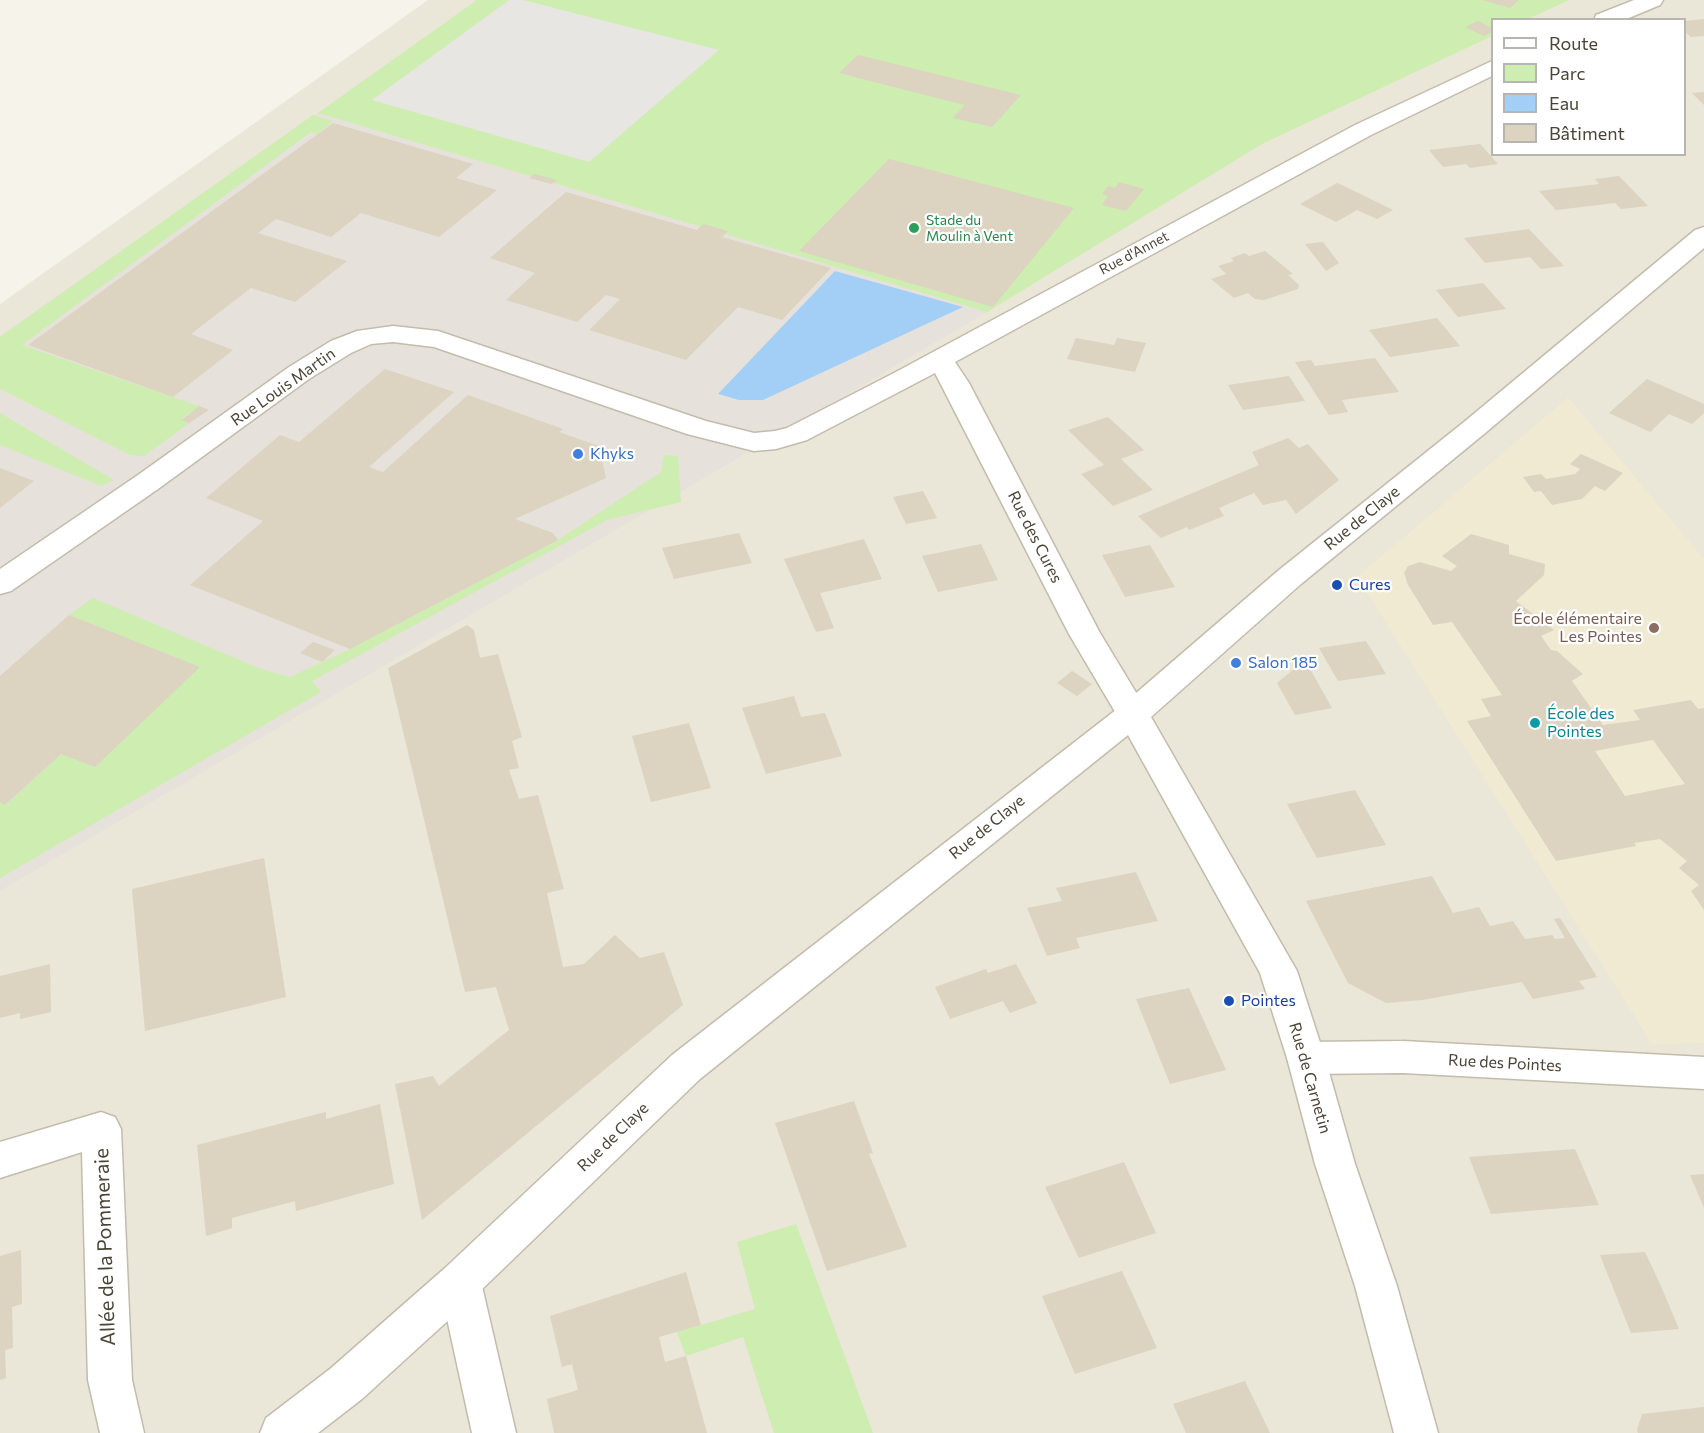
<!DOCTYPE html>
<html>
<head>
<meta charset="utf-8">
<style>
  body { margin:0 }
  #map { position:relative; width:1704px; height:1433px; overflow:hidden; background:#f6f3ea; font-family:Commissioner,sans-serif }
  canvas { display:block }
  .legend { position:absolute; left:1491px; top:18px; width:195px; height:138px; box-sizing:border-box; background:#fff; border:2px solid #b7b5af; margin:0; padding:8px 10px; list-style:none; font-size:18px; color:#4b4537 }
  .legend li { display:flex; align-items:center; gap:12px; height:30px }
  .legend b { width:30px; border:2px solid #b7b5af }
</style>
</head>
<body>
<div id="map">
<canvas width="1704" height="1433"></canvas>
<ul class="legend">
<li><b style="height:8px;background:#fff"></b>Route</li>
<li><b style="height:16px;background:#ceedb0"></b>Parc</li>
<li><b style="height:16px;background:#a3cff6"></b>Eau</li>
<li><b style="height:16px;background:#dcd3c1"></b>Bâtiment</li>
</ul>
</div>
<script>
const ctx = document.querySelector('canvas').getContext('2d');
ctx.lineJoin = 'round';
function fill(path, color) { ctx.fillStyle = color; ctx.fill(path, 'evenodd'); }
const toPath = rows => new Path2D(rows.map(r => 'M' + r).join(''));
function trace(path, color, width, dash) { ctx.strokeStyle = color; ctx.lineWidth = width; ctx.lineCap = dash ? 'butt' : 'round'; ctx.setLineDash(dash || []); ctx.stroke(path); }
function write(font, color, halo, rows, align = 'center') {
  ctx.font = font + ' Commissioner,sans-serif'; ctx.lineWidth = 4.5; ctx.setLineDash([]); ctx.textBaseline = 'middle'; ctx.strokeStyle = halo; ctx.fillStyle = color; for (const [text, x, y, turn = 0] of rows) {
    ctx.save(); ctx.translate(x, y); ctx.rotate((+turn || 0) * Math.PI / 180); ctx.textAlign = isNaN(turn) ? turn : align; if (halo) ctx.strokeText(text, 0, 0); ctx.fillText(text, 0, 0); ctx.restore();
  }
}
const residential = toPath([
  [428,0,1704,0,1704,1433,0,1433,0,304],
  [1492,20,1684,20,1684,154,1492,154]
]);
const industrial = toPath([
  [318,113,987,312,0,891,0,336]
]);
const education = toPath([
  [1568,397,1704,559,1704,1043,1652,1044,1357,577]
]);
const green = toPath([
  [477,0,1569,0,1528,19,1492,20,1492,36,1262,144,987,312,318,113],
  [313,115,333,121,317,134,311,132,22,345,199,406,182,419,189,423,144,456,130,455,0,389,0,337],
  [0,413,114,480,101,486,0,445],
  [664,455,678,456,681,502,607,520,312,681,321,692,0,878,0,802,6,805,61,754,95,767,199,667,69,615,93,598,261,669,290,677,350,649,558,540,661,472],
  [796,1224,873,1433,774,1433,743,1337,686,1356,677,1332,755,1309,737,1242]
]);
const parking = toPath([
  [509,0,523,0,719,50,589,162,372,100]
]);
const water = toPath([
  [835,271,963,307,763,400,739,400,718,394]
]);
const building = toPath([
  [1482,0,1519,0,1510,8],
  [1704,19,1704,36,1691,37,1684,31,1684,21],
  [1478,21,1492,28,1492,32,1484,36,1465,27],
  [858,55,1021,95,992,127,953,118,965,105,839,73],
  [1704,92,1704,105,1692,93],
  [333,123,473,164,456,178,497,190,439,237,361,213,331,237,276,219,258,233,347,261,295,302,251,288,191,334,233,350,173,397,28,345],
  [1480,144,1498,164,1470,168,1466,164,1443,167,1429,150],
  [889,159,901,162,1074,208,993,307,799,251],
  [535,174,557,180,551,184,529,178],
  [1619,176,1648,206,1621,209,1615,203,1556,210,1539,191,1599,184,1595,179],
  [1119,182,1144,189,1126,211,1102,205,1108,196,1102,194,1108,186,1115,188],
  [1337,183,1342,185,1393,210,1377,219,1357,210,1336,222,1300,204],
  [566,192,697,230,703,224,728,231,722,237,831,268,782,320,738,307,686,360,589,330,620,299,606,295,577,322,506,300,535,273,490,258],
  [1529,229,1564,266,1541,269,1530,257,1485,263,1464,238],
  [1323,242,1339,263,1326,271,1305,244],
  [1265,251,1293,274,1288,275,1299,285,1298,289,1264,300,1255,299,1248,293,1234,298,1211,279,1226,274,1218,266,1234,261,1231,258,1245,253,1249,256],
  [1483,283,1506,309,1458,317,1436,290],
  [1437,318,1460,346,1390,357,1369,330],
  [1076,338,1114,345,1117,338,1146,343,1135,372,1067,359],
  [1375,358,1399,392,1342,400,1348,412,1329,415,1295,362,1311,360,1315,366],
  [385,369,454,392,369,467,383,472,468,395,563,429,559,432,610,450,602,460,606,478,515,519,553,533,558,540,350,649,190,585,263,521,206,498,280,435,299,442],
  [1289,376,1305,401,1243,410,1228,385],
  [1647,379,1704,404,1704,413,1692,424,1669,414,1650,432,1609,413],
  [199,406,209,410,189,423,182,420],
  [1108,417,1144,450,1121,459,1153,490,1113,506,1081,474,1104,465,1068,430],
  [1288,438,1299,448,1308,444,1339,480,1296,514,1286,500,1263,505,1254,493,1219,508,1224,516,1189,530,1187,527,1161,538,1138,516,1259,465,1252,452],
  [1581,454,1623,473,1605,491,1595,486,1582,499,1552,505,1541,491,1534,492,1523,477,1541,474,1546,479,1575,474,1580,469,1570,464],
  [0,468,34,481,0,508],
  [923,491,937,518,906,524,893,497],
  [739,533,752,563,674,579,662,548],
  [1471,534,1509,545,1509,554,1545,564,1544,575,1516,601,1554,630,1541,636,1551,650,1557,651,1583,674,1572,681,1603,725,1640,720,1633,710,1691,700,1698,709,1704,708,1704,910,1691,891,1699,885,1679,868,1687,861,1660,839,1634,843,1636,846,1556,861,1467,721,1491,716,1481,699,1502,695,1452,622,1433,625,1408,585,1404,573,1408,566,1420,562,1451,571,1457,566,1442,556],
  [1653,740,1685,784,1625,796,1595,751],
  [864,539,882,579,820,593,834,628,816,632,784,559],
  [981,544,998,580,938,592,922,556],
  [1150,545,1175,587,1125,597,1102,555],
  [69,615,200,667,95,767,61,754,5,805,0,802,0,676],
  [467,625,474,630,480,658,498,654,522,737,512,741,519,768,509,770,519,799,538,795,564,889,547,893,563,967,584,964,615,935,640,958,664,952,683,1005,422,1220,395,1084,433,1076,439,1086,509,1030,496,987,465,992,388,668],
  [1366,641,1386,674,1338,681,1319,648],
  [313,642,335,650,322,662,300,653],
  [1305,660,1332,708,1295,715,1277,683],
  [1072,671,1092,684,1077,696,1057,683],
  [794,696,801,717,825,713,842,756,766,774,742,708],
  [689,723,711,788,651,802,632,736],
  [1355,790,1386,845,1317,858,1287,804],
  [264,858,286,997,145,1031,132,889],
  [1136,872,1158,921,1076,938,1080,948,1047,956,1027,908,1062,901,1056,888],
  [1432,876,1453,913,1479,907,1490,926,1513,921,1525,939,1552,935,1555,939,1565,938,1554,919,1560,918,1597,977,1579,981,1585,989,1533,999,1522,982,1422,1000,1386,1003,1348,983,1306,901],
  [50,964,51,1012,20,1019,20,1013,0,1018,0,976],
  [1016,964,1037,1003,1010,1013,1003,1001,950,1019,935,987,986,969,988,973],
  [1189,988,1226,1070,1170,1084,1136,999],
  [854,1101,873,1153,869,1154,907,1247,827,1271,775,1123],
  [380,1104,394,1184,296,1211,295,1201,232,1218,232,1228,206,1236,197,1145,326,1112,326,1119],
  [1575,1149,1599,1205,1491,1214,1469,1157],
  [1124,1162,1156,1233,1079,1258,1045,1187],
  [1704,1174,1704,1208,1690,1175],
  [21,1250,22,1304,12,1307,13,1348,5,1350,6,1378,0,1380,0,1256],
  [1645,1252,1660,1284,1679,1329,1631,1333,1600,1255],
  [1122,1271,1157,1348,1075,1374,1042,1296],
  [686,1272,701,1325,659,1337,665,1362,686,1356,707,1433,554,1433,547,1399,578,1390,572,1364,562,1367,550,1316],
  [1245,1381,1270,1433,1186,1433,1173,1404],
  [1704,1407,1704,1433,1638,1433,1637,1430,1642,1414]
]);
const minor = toPath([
  [1634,0,1663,0,1660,5,1624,20,1594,20,1596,15,1634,0],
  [1492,61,1492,76,1371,135,955,362,969,383,1100,633,1149,714,1145,722,1133,726,1121,722,1069,634,935,373,807,440,776,449,754,451,687,434,434,347,393,342,371,344,351,353,309,379,158,489,11,591,0,594,0,569,138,475,289,367,331,341,357,331,393,326,438,331,706,421,754,433,775,431,787,428,894,373,1355,125,1492,61],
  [1403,1041,1704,1057,1704,1089,1403,1073,1306,1074,1292,1069,1287,1058,1292,1047,1306,1042,1403,1041],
  [101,1112,115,1117,121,1129,132,1380,144,1433,100,1433,88,1380,82,1152,0,1178,0,1142,101,1112],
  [460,1263,475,1268,481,1282,516,1433,472,1433,439,1282,445,1268,460,1263]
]);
const tertiary = toPath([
  [1704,227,1704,248,1484,434,1301,584,1151,717,1297,971,1325,1058,1355,1164,1397,1286,1438,1433,1394,1433,1355,1286,1315,1164,1287,1058,1260,973,1128,735,700,1079,475,1296,362,1399,318,1433,260,1433,266,1418,330,1369,445,1268,672,1055,1121,706,1279,570,1464,422,1695,230,1704,227]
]);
const markers = [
  [914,228,6,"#2e9e5b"],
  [578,454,6,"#3f7fe0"],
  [1337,585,6,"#1a4fb4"],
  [1654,628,6,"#8d6e63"],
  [1236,663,6,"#3f7fe0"],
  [1535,723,6,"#0f9aa8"],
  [1229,1001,6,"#1a4fb4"]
];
const farLeisurenames = [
  ["Stade du",926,220],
  ["Moulin à Vent",926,236]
];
const farStreetnames = [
  ["Rue d'Annet",1134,253,-28]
];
const streetNames = [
  ["Rue Louis Martin",283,387,-35],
  ["Rue de Claye",1362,518,-39],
  ["Rue des Cures",1035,537,63],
  ["Rue de Claye",987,827,-39],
  ["Rue des Pointes",1505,1063,3],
  ["Rue de Carnetin",1310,1078,74],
  ["Rue de Claye",613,1137,-44]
];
const shopNames = [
  ["Khyks",590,454],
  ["Salon 185",1248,663]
];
const transitNames = [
  ["Cures",1349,585],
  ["Pointes",1241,1001]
];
const educationNames = [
  ["École élémentaire",1642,619],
  ["Les Pointes",1642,637]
];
const cultureNames = [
  ["École des",1547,714],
  ["Pointes",1547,732]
];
const nearStreetnames = [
  ["Allée de la Pommeraie",105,1247,-92]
];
fill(residential, '#eae6d8');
fill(industrial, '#e6e2db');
fill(education, '#f0ead3');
fill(green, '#ceedb0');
fill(parking, '#e8e6e2');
fill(water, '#a3cff6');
fill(building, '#dcd3c1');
trace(minor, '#c3bcac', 3);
trace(tertiary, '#c3bcac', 3);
fill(minor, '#fff');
fill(tertiary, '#fff');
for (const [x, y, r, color] of markers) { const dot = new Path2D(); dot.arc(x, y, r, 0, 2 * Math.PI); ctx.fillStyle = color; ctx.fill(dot); trace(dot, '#fff', 2); }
write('14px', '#27864d', '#fff', farLeisurenames, 'left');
write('14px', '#4b4537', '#fff', farStreetnames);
write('16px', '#4b4537', '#fff', streetNames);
write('16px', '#366cbe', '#fff', shopNames, 'left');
write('16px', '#164399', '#fff', transitNames, 'left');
write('16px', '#785e54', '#fff', educationNames, 'right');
write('16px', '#0d838f', '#fff', cultureNames, 'left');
write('20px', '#4b4537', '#fff', nearStreetnames);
</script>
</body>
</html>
